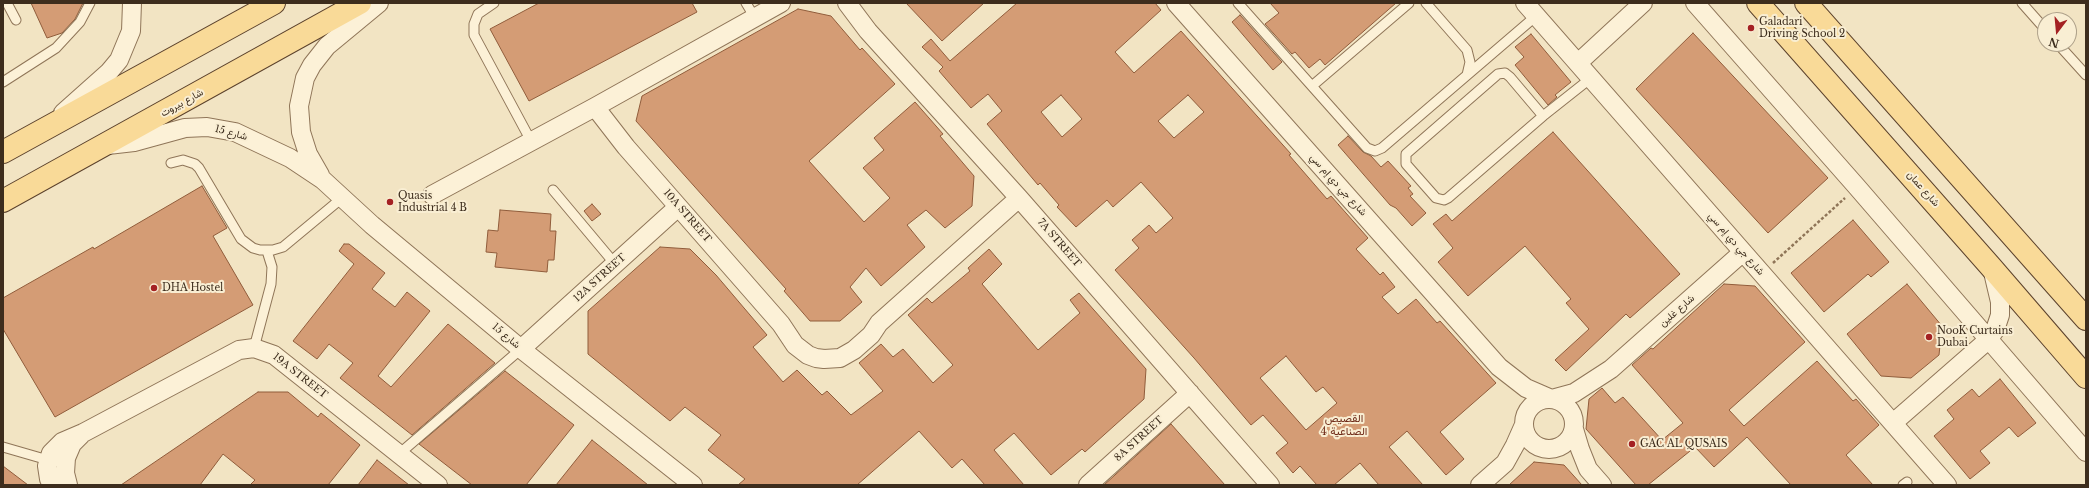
<!DOCTYPE html>
<html>
<head>
<meta charset="utf-8">
<style>
  body { margin:0 }
  #map { position:relative; width:2089px; height:488px; overflow:hidden; background:#f2e4c3; font-family:"Libre Baskerville",serif }
  canvas { display:block }
  .frame { position:absolute; inset:0; border:4px solid #3d2d1d; pointer-events:none }
  .north { position:absolute; left:2037px; top:12px; width:40px; height:40px; box-sizing:border-box; background:#f9eed3; border:1px solid #aea18a; border-radius:50%; rotate:196deg; font-size:11px; font-weight:700; line-height:16px; text-align:center; color:#3d2d1d }
  .north::after { content:''; display:block; margin:auto; width:14px; height:18px; background:#a42123; clip-path:polygon(50% 0,100% 100%,50% 72%,0 100%) }
</style>
</head>
<body>
<div id="map">
<canvas width="2089" height="488"></canvas>
<div class="frame"></div>
<div class="north">N</div>
</div>
<script>
const ctx = document.querySelector('canvas').getContext('2d');
ctx.lineJoin = 'round';
function fill(path, color) { ctx.fillStyle = color; ctx.fill(path, 'evenodd'); }
const toPath = rows => new Path2D(rows.map(r => 'M' + r).join(''));
function trace(path, color, width, dash) { ctx.strokeStyle = color; ctx.lineWidth = width; ctx.lineCap = dash ? 'butt' : 'round'; ctx.setLineDash(dash || []); ctx.stroke(path); }
function write(font, color, halo, rows, align = 'center') {
  ctx.font = font + ' "Libre Baskerville",Vazirmatn,serif'; ctx.lineWidth = 4; ctx.setLineDash([]); ctx.textBaseline = 'middle'; ctx.strokeStyle = halo; ctx.fillStyle = color; for (const [text, x, y, turn = 0] of rows) {
    ctx.save(); ctx.translate(x, y); ctx.rotate((+turn || 0) * Math.PI / 180); ctx.textAlign = isNaN(turn) ? turn : align; if (halo) ctx.strokeText(text, 0, 0); ctx.fillText(text, 0, 0); ctx.restore();
  }
}
const building = toPath([
  [31,3,83,3,75,19,62,33,47,38,31,3],
  [539,3,692,3,697,12,529,101,490,29,539,3],
  [906,3,984,3,942,41,906,3],
  [1017,3,1155,3,1161,10,1115,52,1134,73,1181,31,1291,154,1289,155,1327,199,1331,196,1368,238,1356,249,1380,275,1383,272,1395,287,1382,297,1398,314,1416,299,1437,323,1440,321,1496,383,1440,432,1464,459,1446,475,1407,431,1389,447,1423,485,1379,485,1360,463,1334,485,1317,485,1300,466,1293,473,1276,453,1288,443,1263,415,1251,425,1194,358,1115,270,1139,248,1132,240,1149,225,1156,233,1173,218,1141,182,1113,207,1107,200,1076,227,1057,207,1059,205,1040,183,1038,185,987,124,1002,111,988,94,971,108,939,71,943,67,922,47,931,39,950,61,1017,3],
  [1061,95,1082,119,1062,137,1041,112,1061,95],
  [1188,95,1204,112,1174,138,1158,121,1188,95],
  [1286,356,1316,392,1323,387,1337,403,1306,430,1260,378,1286,356],
  [1270,3,1396,3,1325,65,1320,59,1309,68,1295,52,1292,54,1265,24,1279,13,1270,3],
  [798,9,831,16,860,50,862,48,895,84,809,161,864,222,890,198,863,168,884,150,874,138,915,102,943,134,940,136,974,176,972,206,945,228,926,210,907,225,925,247,881,286,866,268,850,287,862,302,840,321,810,321,784,291,786,289,636,121,642,96,798,9],
  [1240,15,1282,62,1273,70,1232,22,1240,15],
  [1693,33,1828,178,1768,233,1636,89,1693,33],
  [1531,34,1571,82,1555,95,1557,97,1548,105,1515,65,1524,57,1515,47,1531,34],
  [1553,132,1680,274,1630,318,1626,314,1566,371,1555,360,1589,329,1566,303,1571,299,1525,246,1468,296,1438,262,1453,248,1433,224,1446,214,1452,221,1553,132],
  [1348,136,1363,152,1371,156,1381,167,1388,161,1411,186,1408,188,1413,194,1410,196,1426,213,1412,226,1396,208,1390,205,1338,145,1348,136],
  [202,186,227,228,213,236,253,305,55,417,3,329,3,298,93,247,94,249,202,186],
  [592,204,601,214,592,221,584,211,592,204],
  [500,210,551,214,550,231,556,231,554,260,548,260,547,272,495,267,497,253,486,252,488,230,498,231,500,210],
  [1853,220,1889,262,1871,277,1868,274,1824,312,1791,273,1853,220],
  [344,244,349,244,385,273,372,289,395,307,407,292,430,311,378,376,391,387,448,324,495,363,412,435,340,378,353,363,329,344,317,359,293,341,354,264,339,251,344,244],
  [660,247,690,249,716,275,767,335,753,347,783,382,797,370,822,395,827,391,851,415,883,391,859,363,881,344,893,357,903,349,933,383,953,365,908,315,927,298,932,303,970,271,968,268,989,249,1002,264,982,284,1038,350,1080,313,1070,300,1079,293,1146,369,1144,399,1085,452,1082,449,1051,475,1014,433,994,450,1024,485,985,485,962,459,952,468,919,431,857,485,738,485,745,479,708,450,721,435,685,407,670,421,588,354,588,311,660,247],
  [1724,284,1755,286,1805,342,1729,410,1744,426,1817,361,1853,401,1856,399,1879,425,1846,455,1873,485,1791,485,1747,437,1714,467,1695,447,1648,485,1636,485,1586,429,1589,399,1602,388,1615,403,1623,397,1662,440,1683,423,1632,365,1651,348,1653,349,1724,284],
  [1907,284,1942,326,1939,355,1911,378,1881,376,1847,334,1907,284],
  [505,371,574,425,526,485,472,485,419,444,505,371],
  [2000,379,2036,423,2018,437,2009,427,1980,451,1990,463,1970,479,1934,436,1954,419,1947,410,1972,389,1979,397,2000,379],
  [258,392,288,392,318,417,321,413,360,445,328,485,250,485,255,480,223,454,200,485,121,485,258,392],
  [1171,424,1225,485,1104,485,1171,424],
  [592,440,648,485,556,485,592,440],
  [377,460,409,485,358,485,377,460],
  [1534,462,1564,465,1582,485,1509,485,1534,462],
  [3,466,28,485,3,485,3,466]
]);
const path = toPath([
  [1773,263,1845,198]
]);
const lane = toPath([
  [7,3,16,20],
  [494,3,478,14,474,24,474,35,531,141],
  [746,3,755,18],
  [1238,3,1367,148,1375,151,1382,148,1536,16],
  [1426,3,1467,50,1470,62,1467,75],
  [2022,3,2045,29],
  [2058,44,2086,75],
  [1505,73,1510,77,1543,116,1448,198,1444,200,1436,198,1406,164,1406,154,1498,74,1505,73],
  [3,82,56,48,80,22,90,3],
  [1312,86,1409,3],
  [1543,116,1591,78],
  [171,163,183,160,195,164,199,168,241,239,253,248,260,250,273,250,283,247,342,198],
  [553,190,615,264],
  [254,348,271,284,272,267,267,251],
  [3,447,48,460],
  [399,454,521,349],
  [1903,485,1907,482]
]);
const street = toPath([
  [847,3,868,31,1019,198,1270,485],
  [1176,3,1499,367,1526,388,1549,398],
  [1525,3,1947,485],
  [1695,3,1857,187,2086,452],
  [1578,63,1643,3],
  [595,107,626,147,781,324,795,345,808,355,816,358,824,359,840,358,854,350,871,335,879,323,1019,198],
  [63,113,109,72,119,60,131,31,132,3],
  [108,145,134,142,185,128,207,127,235,132,290,158,323,180,372,225,521,349,693,485],
  [320,175,308,154,301,132,299,106,305,78,312,65,327,46,379,3],
  [432,195,595,107,781,3],
  [521,349,678,207],
  '1524 424a25 25 0 1 1 50 0a25 25 0 1 1-50 0Z',
  [1552,399,1574,393,1611,369,1743,252],
  [1893,423,1988,340,1995,330,2000,315,2000,302,1992,268],
  [1574,429,1580,449,1588,469,1602,485],
  [52,485,49,479,47,466,51,453,62,442,83,433,239,350,254,348,274,355,438,485],
  [68,485,65,473,66,458,72,444,81,435],
  [1088,485,1190,393],
  [1480,485,1505,463,1515,445,1523,427]
]);
const primary = toPath([
  [1758,3,1991,267,2086,377],
  [1806,3,2086,319],
  [3,152,274,3],
  [3,201,360,3]
]);
const markers = [
  [1751,28,4,"#a42123"],
  [390,202,4,"#a42123"],
  [154,288,4,"#a42123"],
  [1929,337,4,"#a42123"],
  [1632,444,4,"#a42123"]
];
const poiNames = [
  ["Galadari",1759,22],
  ["Driving School 2",1759,34],
  ["Quasis",398,196],
  ["Industrial 4 B",398,208],
  ["DHA Hostel",162,288],
  ["NooK Curtains",1937,331],
  ["Dubai",1937,343],
  ["GAC AL QUSAIS",1640,444]
];
const streetNames = [
  ["شارع بيروت",182,103,-29],
  ["شارع 15",231,133,15],
  ["شارع جي دي إم سي",1338,185,48],
  ["شارع عمان",1923,189,48],
  ["10A STREET",687,216,49],
  ["7A STREET",1059,243,49],
  ["شارع جي دي إم سي",1736,244,49],
  ["12A STREET",600,278,-42],
  ["شارع غلين",1677,311,-41],
  ["شارع 15",506,336,40],
  ["19A STREET",300,376,38],
  ["8A STREET",1139,439,-42]
];
const neighbourhoodNames = [
  ["القصيص",1344,419],
  ["الصناعية 4",1344,432]
];
fill(building, '#d49c75');
trace(building, '#905c3b', 1);
trace(lane, '#8f7558', 11);
trace(street, '#8f7558', 20);
trace(primary, '#5c422c', 24);
trace(path, '#8f7558', 2.5, [3, 2]);
trace(lane, '#fcf1d7', 9);
trace(street, '#fcf1d7', 18);
trace(primary, '#f9da98', 22);
for (const [x, y, r, color] of markers) { const dot = new Path2D(); dot.arc(x, y, r, 0, 2 * Math.PI); ctx.fillStyle = color; ctx.fill(dot); trace(dot, '#f9eed3', 1.5); }
write('10px', '#3d2d1d', '#f9eed3', poiNames, 'left');
write('10px', '#3d2d1d', '#f9eed3', streetNames);
write('11px', '#6e2a18', '#f9eed3', neighbourhoodNames);
</script>
</body>
</html>
